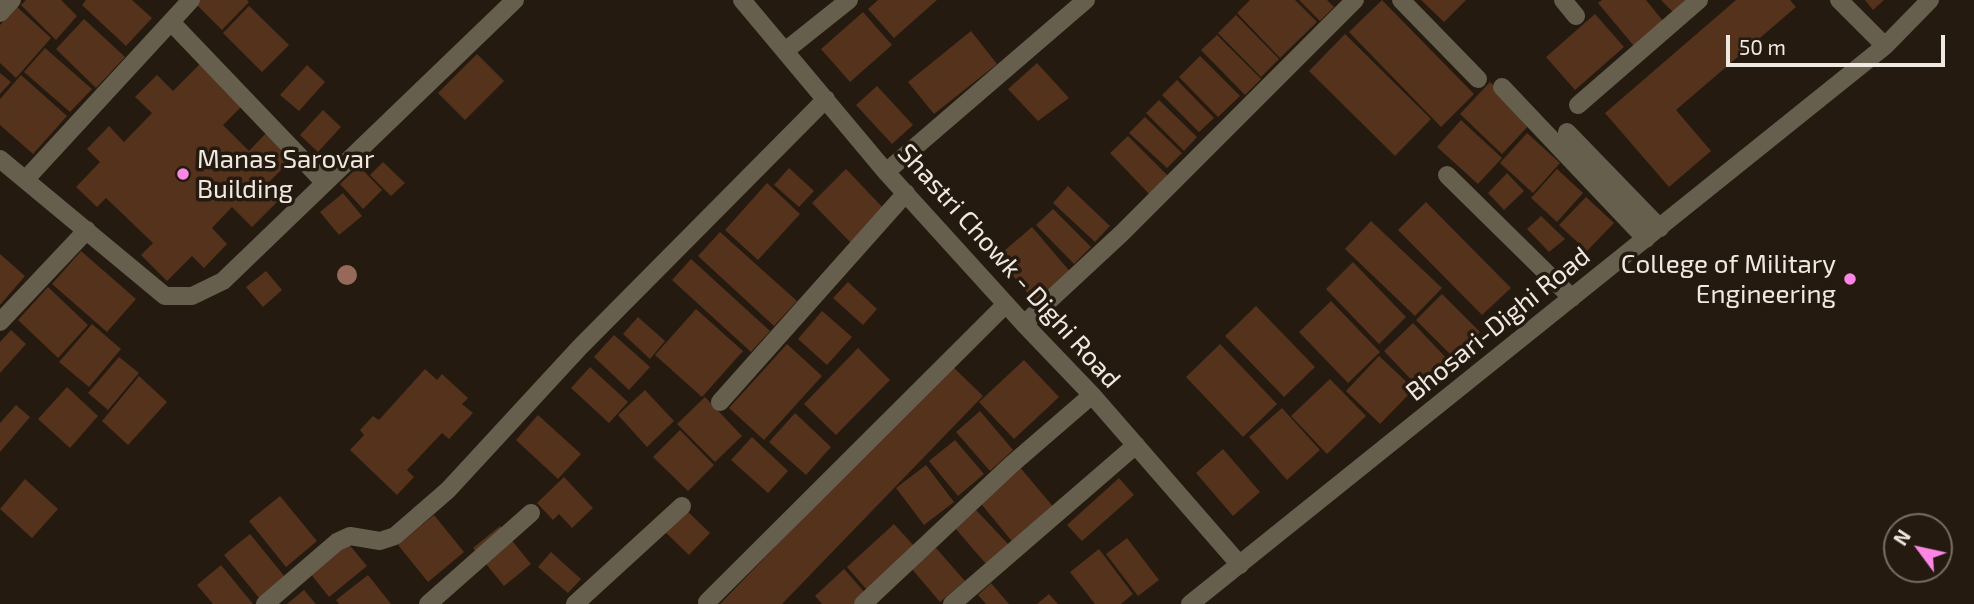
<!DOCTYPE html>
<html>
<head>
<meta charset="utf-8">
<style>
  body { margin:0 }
  #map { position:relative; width:1974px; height:604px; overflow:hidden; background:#241a0f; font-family:"Exo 2",sans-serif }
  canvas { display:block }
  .north { position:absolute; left:1883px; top:513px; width:70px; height:70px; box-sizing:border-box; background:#241a0f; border:2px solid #766d63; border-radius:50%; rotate:303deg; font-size:19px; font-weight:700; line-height:28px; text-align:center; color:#f0e9e2 }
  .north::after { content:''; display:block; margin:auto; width:24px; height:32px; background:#fc86e4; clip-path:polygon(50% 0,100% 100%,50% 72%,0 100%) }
  .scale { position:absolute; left:1726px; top:35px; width:219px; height:32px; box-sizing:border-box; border:4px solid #f0e9e2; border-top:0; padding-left:9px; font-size:21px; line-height:24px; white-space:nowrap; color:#f0e9e2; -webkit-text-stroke:5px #241a0f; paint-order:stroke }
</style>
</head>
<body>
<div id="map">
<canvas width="1974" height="604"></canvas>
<div class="north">N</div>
<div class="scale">50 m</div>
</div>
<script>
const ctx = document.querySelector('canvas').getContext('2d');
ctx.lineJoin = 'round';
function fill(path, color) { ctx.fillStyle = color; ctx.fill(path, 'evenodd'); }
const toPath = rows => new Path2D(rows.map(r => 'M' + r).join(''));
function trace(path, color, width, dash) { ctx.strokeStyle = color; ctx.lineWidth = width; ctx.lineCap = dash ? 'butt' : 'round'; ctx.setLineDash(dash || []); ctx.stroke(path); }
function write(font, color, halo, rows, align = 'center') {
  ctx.font = font + ' "Exo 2",sans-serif'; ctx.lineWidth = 7; ctx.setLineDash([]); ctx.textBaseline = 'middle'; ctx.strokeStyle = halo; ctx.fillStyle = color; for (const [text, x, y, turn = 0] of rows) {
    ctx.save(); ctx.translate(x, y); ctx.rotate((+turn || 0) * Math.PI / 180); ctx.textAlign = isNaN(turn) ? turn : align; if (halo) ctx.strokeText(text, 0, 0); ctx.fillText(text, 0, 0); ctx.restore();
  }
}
const building = toPath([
  [26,0,61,0,77,16,56,40,21,5],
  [86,0,132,0,152,18,126,46,82,5],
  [192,0,247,0,249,2,222,30],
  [878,0,937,0,894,38,868,9],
  [1250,0,1295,0,1317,22,1280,58,1237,13],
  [1299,0,1327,0,1334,7,1320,21],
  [1382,0,1474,94,1441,127,1349,32],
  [1421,0,1466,0,1444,22],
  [1602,0,1646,0,1663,21,1634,46,1598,3],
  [1661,0,1685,0,1673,12],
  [1736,0,1790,0,1796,7,1676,110,1711,151,1669,187,1605,113],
  [1865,0,1884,0,1873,10],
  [16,6,51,38,16,78,0,63,0,25],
  [249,6,289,45,262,72,223,33],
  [863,12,892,45,850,82,821,49],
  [1595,14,1624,47,1575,90,1546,57],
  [1236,15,1279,59,1261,77,1218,33],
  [84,19,125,57,96,88,56,49],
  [971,31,997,64,934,114,908,82],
  [1345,34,1431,119,1395,156,1309,71],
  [1217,35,1261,79,1245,95,1201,50],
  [45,48,92,89,70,112,24,72],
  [477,54,504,81,465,120,438,93],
  [1200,56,1240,96,1218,117,1179,77],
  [1037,63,1069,98,1038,121,1008,89],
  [200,64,242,106,223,125,249,151,269,130,295,156,264,187,278,201,252,227,232,207,212,228,227,244,204,268,192,256,167,281,141,255,153,243,106,198,97,207,76,187,100,162,87,149,109,126,124,142,152,113,135,97,157,75,173,91],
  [307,65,325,82,299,111,280,95],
  [0,73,11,82,0,94],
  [21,75,67,116,33,154,0,125,0,99],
  [1177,80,1214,118,1199,132,1162,95],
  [1490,82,1532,122,1502,154,1460,114],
  [877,86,913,125,892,144,856,105],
  [1159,100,1197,137,1184,151,1146,113],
  [323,110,341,127,318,152,300,135],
  [1145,117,1182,153,1167,168,1129,133],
  [1461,120,1502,158,1478,184,1437,147],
  [1527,133,1560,163,1533,193,1500,163],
  [1128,136,1170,178,1151,196,1110,153],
  [383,162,405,183,391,196,370,175],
  [359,166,382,190,363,209,340,184],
  [789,168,814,191,799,207,774,185],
  [846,169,886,211,852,244,812,203],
  [1557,169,1583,193,1557,222,1531,198],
  [1507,173,1524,191,1504,210,1488,193],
  [767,183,800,214,758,260,725,230],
  [1068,186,1110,226,1095,242,1053,203],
  [343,193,362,216,339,235,320,212],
  [1586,197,1614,223,1587,251,1559,225],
  [1426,202,1511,288,1482,315,1398,230],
  [1053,209,1091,247,1074,264,1036,225],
  [1541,216,1565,239,1549,252,1527,229],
  [1371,221,1442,288,1415,316,1345,249],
  [1032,227,1072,274,1037,304,997,257],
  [720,232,797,301,774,326,698,256],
  [81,251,136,299,107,332,52,284],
  [0,254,25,276,0,305],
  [691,259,770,331,751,352,672,280],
  [1353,262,1406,317,1379,344,1326,289],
  [266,271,282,290,263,307,246,287],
  [848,282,877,309,863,325,833,298],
  [48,287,88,325,58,358,18,320],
  [1442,294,1480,332,1454,358,1416,320],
  [1331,301,1380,352,1348,383,1299,332],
  [1256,306,1315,367,1284,397,1225,336],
  [696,309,743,351,702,397,655,355],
  [822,311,852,337,827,365,798,339],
  [638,317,665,341,650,359,623,334],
  [1413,323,1451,363,1422,391,1384,351],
  [92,324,121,349,89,387,59,362],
  [11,330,26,344,0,373,0,342],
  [614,335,650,367,629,390,594,357],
  [787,344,822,376,764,440,729,408],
  [1220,344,1277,404,1243,437,1186,377],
  [858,348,890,380,836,435,804,404],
  [1379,356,1414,389,1380,424,1346,391],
  [119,357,139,373,108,410,88,393],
  [1024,360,1059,397,1014,439,979,402],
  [951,365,983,396,782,604,720,604],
  [590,367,628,402,609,423,571,388],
  [425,369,437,380,442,374,468,398,462,404,473,413,449,439,442,433,407,470,414,477,397,495,350,450,364,435,360,430,373,416,379,420],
  [139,376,167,402,128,445,102,421],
  [1330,379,1366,416,1327,454,1291,416],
  [67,387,98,416,70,448,38,419],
  [645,390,674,421,647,447,618,415],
  [705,397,742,436,715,462,677,424],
  [16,405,30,417,0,452,0,423],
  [1282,408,1320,450,1287,480,1249,437],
  [980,411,1013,450,990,471,956,432],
  [795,413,831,447,806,475,769,442],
  [538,415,581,454,558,479,516,440],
  [680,430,714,465,688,491,653,457],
  [752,437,788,471,768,493,731,460],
  [955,440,984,474,958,496,929,461],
  [1223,449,1260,492,1233,516,1196,473],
  [926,465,954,502,924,525,896,488],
  [1018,465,1056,510,1015,545,978,500],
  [564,477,593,508,572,528,559,514,553,520,537,503],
  [1119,478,1134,495,1082,541,1067,525],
  [25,479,58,509,32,538,0,509],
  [280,496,317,541,286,567,249,521],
  [683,507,710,533,689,555,662,529],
  [976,510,1009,545,986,564,955,528],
  [434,515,464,552,428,582,398,545],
  [894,524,915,547,867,590,847,567],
  [500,526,531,564,504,586,473,548],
  [250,534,285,577,259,598,224,555],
  [1127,538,1159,580,1138,596,1106,554],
  [347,542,367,566,329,597,310,573],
  [936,548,965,581,940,602,911,568],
  [1099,549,1133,594,1121,604,1095,604,1070,572],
  [551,552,581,579,568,593,538,567],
  [221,565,253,604,213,604,197,585],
  [844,569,868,596,859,604,822,604,815,596],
  [368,575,391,604,339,604,336,600],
  [991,583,1009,604,986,604,978,595],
  [304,590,316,604,287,604],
  [1049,594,1058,604,1037,604]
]);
const minor = toPath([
  [742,0,886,172,1024,324,1092,395,1240,565],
  [1401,0,1478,79],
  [1563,0,1576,16],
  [1839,0,1885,46],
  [0,13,12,0],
  [171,22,325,183],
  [785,51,849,0],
  [1502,87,1646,239],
  [1578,105,1699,0],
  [1567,132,1660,228],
  [0,159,165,296,192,296,223,281,515,0],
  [886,172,1086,0],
  [1447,175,1572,298],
  [26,179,191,0],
  [0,322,87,230],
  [1024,324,1122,233,1355,0],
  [720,402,906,193],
  [707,602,1006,304],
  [265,604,337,542,350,536,380,541,395,536,448,490,580,347,826,99],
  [428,604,531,513],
  [575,604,682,506],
  [863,604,1011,465,1092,395],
  [952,604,1136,445],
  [1190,604,1885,46,1930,0]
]);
const trees = [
  [347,275]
];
const markers = [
  [183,174,7,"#fc86e4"],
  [1850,279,7,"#fc86e4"]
];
const poiNames = [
  ["Manas Sarovar",197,159],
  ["Building",197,189],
  ["College of Military",1836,264,"right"],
  ["Engineering",1836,294,"right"]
];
const streetNames = [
  ["Shastri Chowk - Dighi Road",1009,266,48],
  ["Bhosari-Dighi Road",1498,324,-39]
];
fill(building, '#55321c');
trace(minor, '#665f4e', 18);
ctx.fillStyle = '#96695b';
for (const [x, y] of trees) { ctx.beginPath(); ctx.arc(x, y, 10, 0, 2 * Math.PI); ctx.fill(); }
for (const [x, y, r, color] of markers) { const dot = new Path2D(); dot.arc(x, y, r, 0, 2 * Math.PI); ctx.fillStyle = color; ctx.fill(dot); trace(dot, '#241a0f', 2.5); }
write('26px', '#f0e9e2', '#241a0f', poiNames, 'left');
write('26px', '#f0e9e2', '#241a0f', streetNames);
</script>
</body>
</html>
